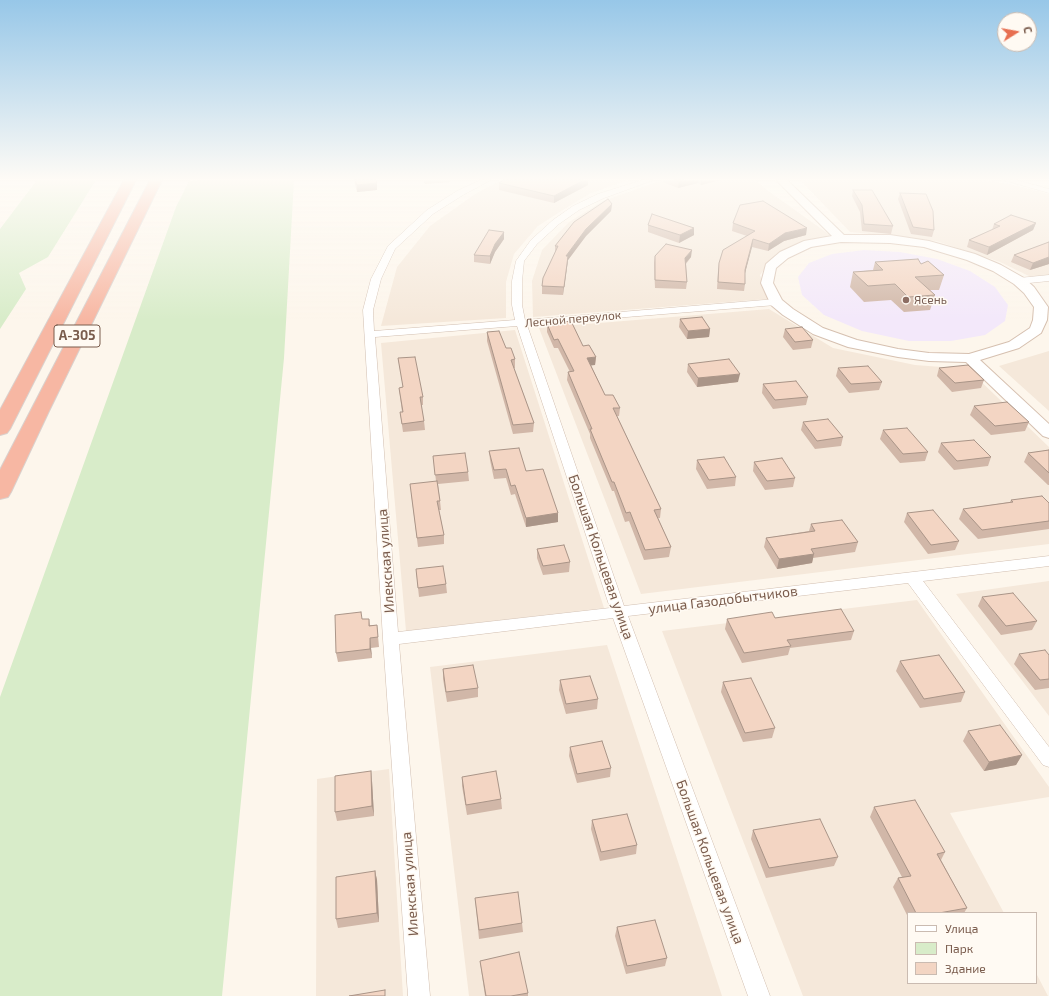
<!DOCTYPE html>
<html>
<head>
<meta charset="utf-8">
<style>
  body { margin:0 }
  #map { position:relative; width:1049px; height:996px; overflow:hidden; background:#fdf6ec; font-family:"Exo 2",sans-serif }
  canvas { display:block }
  .legend { position:absolute; left:907px; top:912px; width:130px; height:72px; box-sizing:border-box; background:#fffaf3; border:1px solid #cabbb1; margin:0; padding:5px 7px; list-style:none; font-size:12px; color:#7a5c4d }
  .legend li { display:flex; align-items:center; gap:8px; height:20px }
  .legend b { width:20px; border:1px solid #cabbb1 }
  .north { position:absolute; left:997px; top:12px; width:40px; height:40px; box-sizing:border-box; background:#fffaf3; border:1px solid #cabbb1; border-radius:50%; rotate:79deg; font-size:11px; font-weight:700; line-height:16px; text-align:center; color:#7a5c4d }
  .north::after { content:''; display:block; margin:auto; width:14px; height:18px; background:#e76f51; clip-path:polygon(50% 0,100% 100%,50% 72%,0 100%) }
</style>
</head>
<body>
<div id="map">
<canvas width="1049" height="996"></canvas>
<ul class="legend">
<li><b style="height:5px;background:#fff"></b>Улица</li>
<li><b style="height:11px;background:#d8ecc9"></b>Парк</li>
<li><b style="height:11px;background:#f3d5c3"></b>Здание</li>
</ul>
<div class="north">С</div>
</div>
<script>
const ctx = document.querySelector('canvas').getContext('2d');
ctx.lineJoin = 'round';
function fill(path, color) { ctx.fillStyle = color; ctx.fill(path, 'evenodd'); }
const toPath = rows => new Path2D(rows.map(r => 'M' + r).join(''));
function trace(path, color, width, dash) { ctx.strokeStyle = color; ctx.lineWidth = width; ctx.lineCap = dash ? 'butt' : 'round'; ctx.setLineDash(dash || []); ctx.stroke(path); }
function write(font, color, halo, rows, align = 'center') {
  ctx.font = font + ' "Exo 2",sans-serif'; ctx.lineWidth = 3; ctx.setLineDash([]); ctx.textBaseline = 'middle'; ctx.strokeStyle = halo; ctx.fillStyle = color; for (const [text, x, y, turn = 0] of rows) {
    ctx.save(); ctx.translate(x, y); ctx.rotate((+turn || 0) * Math.PI / 180); ctx.textAlign = isNaN(turn) ? turn : align; if (halo) ctx.strokeText(text, 0, 0); ctx.fillText(text, 0, 0); ctx.restore();
  }
}
const residential = toPath([
  [501,180,628,180,589,194,563,210,538,226,514,254,506,282,506,318,381,326,397,267,430,226,475,194],
  [662,180,756,180,767,190,830,235,776,254,760,275,768,299,533,317,532,281,542,250,569,222,603,201],
  [800,180,987,180,1018,186,1049,194,1049,276,1031,277,1000,262,936,241,850,232],
  [769,309,833,348,915,365,968,369,1049,447,1049,544,641,594,539,328],
  [515,330,604,608,406,631,381,343],
  [1049,351,1049,411,999,366],
  [1049,581,1049,716,956,594],
  [917,600,1049,787,1049,797,950,813,1004,913,908,913,908,983,1036,983,1036,973,1048,996,803,996,662,631],
  [607,645,722,996,469,996,430,667],
  [389,769,403,996,316,996,317,779]
]);
const education = toPath([
  [864,250,900,252,937,259,970,271,995,287,1008,305,1005,321,985,335,951,341,909,341,862,331,824,315,802,295,798,277,809,263,832,254]
]);
const green = toPath([
  [37,180,96,180,48,257,19,273,26,289,0,329,0,229],
  [199,180,294,180,284,358,222,996,0,996,0,697,176,207,189,181]
]);
const street = toPath([
  [480,180,491,180,463,195,433,214,395,249,381,279,373,310,374,331,515,320,512,305,512,281,516,261,531,240,553,220,573,206,598,194,642,180,654,180,604,198,579,210,559,224,537,244,524,261,522,281,522,305,525,320,776,299,781,302,776,305,527,325,624,606,1049,556,1049,566,923,581,1049,747,1049,767,1043,765,908,583,628,616,770,996,748,996,613,618,399,644,430,996,408,996,383,639,363,310,371,279,388,246,427,210,457,191,480,180],
  [517,326,610,608,398,632,375,337,517,326],
  [1003,180,1017,180,1049,189,1049,193,1003,180],
  [1049,275,1049,281,1019,284,1014,281,1019,278,1049,275]
]);
const secondary = toPath([
  [776,180,787,180,844,235,890,235,929,241,975,254,1001,265,1024,278,1034,287,1048,307,1047,320,1041,333,1019,348,980,360,1049,424,1049,438,1043,436,966,362,929,361,898,357,848,347,813,334,783,315,771,305,761,283,766,264,780,252,804,241,832,236,776,180],
  [841,242,890,243,924,247,967,260,993,271,1014,284,1024,293,1034,307,1033,320,1030,328,1009,342,969,354,929,353,898,349,857,340,823,328,793,309,782,300,773,283,776,268,788,258,811,247,841,242]
]);
const highway = toPath([
  [124,180,136,180,10,429,7,433,0,435,0,410,124,180],
  [150,180,162,180,49,411,11,492,8,497,0,499,0,470,150,180]
]);
const wall = toPath([
  [354,180,376,180,377,190,357,192],
  [423,180,450,180,450,182,425,184],
  [663,180,720,180,701,185,698,183,678,188,663,182],
  [499,183,588,185,554,203,499,190],
  [853,190,893,226,891,234,862,231,860,212,852,196],
  [900,193,934,230,932,237,911,234,898,199],
  [612,204,611,211,586,236,568,260,563,295,542,294,542,286,555,253,555,246],
  [733,223,806,235,784,241,768,251,752,247,745,273,745,284,744,291,717,289,718,271,719,263,747,236,732,231],
  [1036,223,1033,230,987,255,967,247,969,240,992,230,994,224],
  [648,225,694,228,694,235,679,243,648,232],
  [504,232,504,239,495,252,490,264,474,262,474,255],
  [1049,242,1049,264,1030,270,1011,262,1014,255],
  [655,256,691,257,686,264,687,282,686,289,655,288,654,263],
  [875,262,921,264,944,275,939,290,930,290,935,295,930,310,904,312,891,300,864,302,850,287,853,272,873,270],
  [680,319,710,329,709,337,687,339,679,327],
  [547,324,583,346,596,357,595,365,591,365,605,395,620,408,619,416,617,416,661,509,660,518,658,518,671,547,669,557,644,560,629,521,625,522,614,491,612,491,590,438,590,434,567,380,568,372,570,372,558,348,554,348,547,332],
  [785,329,813,340,811,348,793,350,783,337],
  [487,332,506,348,515,359,515,368,514,368,534,423,533,432,513,434,487,341],
  [398,358,423,397,423,405,421,405,424,421,425,430,403,432,400,412,402,412,399,388,403,387],
  [688,364,738,382,697,387,687,372],
  [838,368,882,382,879,390,849,393,836,376],
  [939,368,984,380,981,388,952,392,937,376],
  [763,384,808,397,806,405,773,409,762,393],
  [974,406,1029,422,1025,431,991,435,970,415],
  [803,422,843,437,841,446,815,449,801,430],
  [883,430,928,452,925,461,900,463,880,439],
  [941,443,991,457,988,466,954,470,938,452],
  [1049,450,1049,485,1048,485,1024,462,1028,453],
  [489,451,526,471,558,513,558,522,526,527,515,494,511,495,506,478,494,479,490,460],
  [433,456,468,472,469,481,438,484,440,501,441,510,439,510,444,535,444,544,418,547,411,493,436,481],
  [697,460,736,477,735,486,707,489,696,469],
  [754,462,795,478,793,487,765,490,753,471],
  [1011,500,1049,503,1049,529,978,539,959,519,963,509,1010,502],
  [907,513,959,541,955,550,928,554,904,522],
  [811,524,858,542,855,552,813,558,812,563,777,569,764,547,766,538,809,531],
  [537,549,570,562,569,572,543,575,537,558],
  [416,569,446,584,447,593,419,597],
  [982,597,1037,621,1032,630,1001,635,978,606],
  [775,618,854,631,851,640,790,648,788,655,742,663,725,629,727,619],
  [362,619,369,619,370,625,377,625,379,647,371,648,372,658,338,662,336,653],
  [1019,654,1049,655,1049,688,1035,690,1014,664],
  [900,661,965,692,961,702,920,708,896,671],
  [443,669,478,688,478,697,447,702,443,679],
  [560,680,598,699,597,709,566,714,559,690],
  [723,682,775,728,772,738,743,742,721,692],
  [968,731,1022,755,1016,765,984,771,963,741],
  [570,747,611,768,610,777,577,783,569,756],
  [462,777,501,799,502,809,467,815,462,786],
  [372,781,374,816,337,821,335,812],
  [874,807,945,852,941,860,967,908,964,913,908,913,908,917,893,887,898,878,902,877,870,817],
  [592,820,637,845,636,854,600,861,591,829],
  [753,830,838,857,834,866,766,878,751,839],
  [375,871,377,880,379,922,338,928,336,919],
  [475,898,522,923,523,932,479,939],
  [617,927,667,958,665,966,626,974,615,936],
  [480,961,528,993,528,996,485,996,481,969]
]);
const shadedWall = toPath([
  [584,180,588,180,588,185,554,203,554,196],
  [684,180,699,180,698,183,678,188,679,182],
  [701,180,720,180,701,185],
  [377,183,377,190,357,192,357,185],
  [612,204,611,211,586,236,568,260,563,295,566,256,586,229],
  [1036,223,1033,230,987,255,989,247],
  [694,228,694,235,679,243,680,235],
  [807,228,806,235,784,241,768,251,769,244,785,233],
  [504,232,504,239,495,252,490,264,490,256,495,244],
  [753,239,752,247,744,277,745,270],
  [692,250,691,257,684,265,685,258],
  [1049,257,1049,264,1030,270,1033,263],
  [710,329,709,337,687,339,688,331],
  [596,357,595,365,587,366,587,358],
  [740,374,738,382,697,387,698,378],
  [558,513,558,522,526,527,526,518],
  [814,554,812,563,777,569,779,559],
  [370,638,372,658,370,649],
  [1022,755,1016,765,984,771,989,762],
  [371,771,372,781,374,816,372,806],
  [375,871,377,880,379,922,377,913]
]);
const building = toPath([
  [355,180,376,180,377,183,357,185,355,180],
  [504,180,584,180,554,196,499,183,504,180],
  [675,180,684,180,679,182,675,180],
  [853,190,872,190,893,226,864,224,862,205,853,190],
  [900,193,926,194,933,211,934,230,913,227,900,193],
  [608,199,612,204,586,229,566,256,568,256,564,287,542,286,543,278,558,246,555,246,574,222,608,199],
  [763,201,807,228,785,233,769,244,753,239,745,270,745,284,718,282,719,263,723,250,755,231,733,223,740,205,763,201],
  [652,214,694,228,680,235,648,225,652,214],
  [1011,215,1036,223,989,247,969,240,1000,226,994,224,1011,215],
  [489,230,504,232,495,244,490,256,474,255,489,230],
  [1049,242,1049,257,1033,263,1014,255,1049,242],
  [666,244,692,250,685,258,687,282,655,280,655,256,666,244],
  [918,259,921,264,928,261,944,275,915,277,935,295,908,297,895,284,868,286,853,272,883,270,875,262,918,259],
  [702,317,710,329,688,331,680,319,702,317],
  [571,321,583,346,589,345,596,357,587,358,605,395,613,395,620,408,613,408,661,509,654,510,671,547,645,550,630,512,626,513,614,482,612,482,590,429,592,429,568,372,574,371,558,339,554,340,547,324,571,321],
  [802,327,813,340,795,342,785,329,802,327],
  [499,331,506,348,511,348,515,359,511,360,534,423,513,425,487,332,499,331],
  [415,357,423,397,420,397,424,421,402,424,400,412,403,412,399,388,403,387,398,358,415,357],
  [729,359,740,374,698,378,688,364,729,359],
  [968,365,984,380,955,383,939,368,968,365],
  [868,366,882,382,851,384,838,368,868,366],
  [796,381,808,397,775,400,763,384,796,381],
  [1007,402,1029,422,995,426,974,406,1007,402],
  [828,419,843,437,817,441,803,422,828,419],
  [907,428,928,452,903,454,883,430,907,428],
  [974,440,991,457,957,461,941,443,974,440],
  [519,448,526,471,543,469,558,513,526,518,515,485,511,486,506,469,494,470,489,451,519,448],
  [1049,450,1049,473,1028,453,1049,450],
  [465,453,468,472,435,475,433,456,465,453],
  [724,457,736,477,709,480,697,460,724,457],
  [782,458,795,478,767,481,754,462,782,458],
  [437,481,440,501,437,501,444,535,417,538,410,484,437,481],
  [1042,496,1049,503,1049,521,982,530,963,509,1013,502,1011,500,1042,496],
  [933,510,959,541,931,545,907,513,933,510],
  [842,520,858,542,811,549,814,554,779,559,766,538,815,531,811,524,842,520],
  [564,545,570,562,543,566,537,549,564,545],
  [443,566,446,584,418,588,416,569,443,566],
  [1013,593,1037,621,1006,626,982,597,1013,593],
  [841,609,854,631,787,640,791,646,744,653,727,619,772,612,775,618,841,609],
  [361,612,362,619,369,619,369,626,377,625,378,637,370,638,370,649,336,653,335,615,361,612],
  [1045,650,1049,655,1049,679,1040,680,1019,654,1045,650],
  [939,655,965,692,924,699,900,661,939,655],
  [473,665,478,688,446,692,443,669,473,665],
  [590,676,598,699,566,704,560,680,590,676],
  [751,678,775,728,745,733,723,682,751,678],
  [1000,725,1022,755,989,762,968,731,1000,725],
  [602,741,611,768,577,774,570,747,602,741],
  [371,771,372,806,335,812,335,776,371,771],
  [496,771,501,799,466,805,462,777,496,771],
  [915,800,945,852,937,854,967,908,939,913,916,913,898,878,911,876,874,807,915,800],
  [627,814,637,845,601,852,592,820,627,814],
  [820,819,838,857,769,868,753,830,820,819],
  [375,871,377,913,336,919,336,877,375,871],
  [518,892,522,923,479,930,475,898,518,892],
  [655,920,667,958,627,966,617,927,655,920],
  [519,952,528,993,511,996,486,996,480,961,519,952],
  [385,990,385,996,349,996,385,990]
]);
const markers = [
  [906,300,4,"#8d6e63"]
];
const farEducationnames = [
  ["Ясень",914,300]
];
const farStreetnames = [
  ["Лесной переулок",573,319,-5]
];
const shields = [
  [77,336,46]
];
const shieldNames = [
  ["А-305",77,336]
];
const streetNames = [
  ["Большая Кольцевая улица",601,557,71],
  ["Илекская улица",386,561,-94],
  ["улица Газодобытчиков",723,600,-7],
  ["Большая Кольцевая улица",710,862,70],
  ["Илекская улица",410,884,-94]
];
fill(residential, '#f5e8da');
fill(education, '#f3e8fa');
fill(green, '#d8ecc9');
trace(street, '#d1beb0', 1);
trace(secondary, '#d6c0b0', 2);
trace(highway, '#dad1cd', 2);
fill(street, '#fff');
fill(secondary, '#fff');
fill(highway, '#f7b7a3');
fill(wall, '#d1b7a8');
fill(shadedWall, '#aa9588');
fill(building, '#f3d5c3');
trace(building, '#aa9588', 1);
const sky = ctx.createLinearGradient(0, 0, 0, 320);
sky.addColorStop(0, '#97c7e8');
sky.addColorStop(0.56, '#fefbf6');
sky.addColorStop(1, '#fefbf600');
ctx.fillStyle = sky;
ctx.fillRect(0, 0, 1049, 320);
for (const [x, y, r, color] of markers) { const dot = new Path2D(); dot.arc(x, y, r, 0, 2 * Math.PI); ctx.fillStyle = color; ctx.fill(dot); trace(dot, '#fffaf3', 1.5); }
write('12px', '#785e54', '#fffaf3', farEducationnames, 'left');
write('12px', '#7a5c4d', '#fffaf3', farStreetnames);
for (const [x, y, w] of shields) { const box = new Path2D(); box.roundRect(x - w / 2, y - 11, w, 22, 3); ctx.fillStyle = '#fffaf3'; ctx.fill(box); trace(box, '#7a5c4d', 1); }
write('bold 13px', '#7a5c4d', null, shieldNames);
write('14px', '#7a5c4d', '#fffaf3', streetNames);
</script>
</body>
</html>
